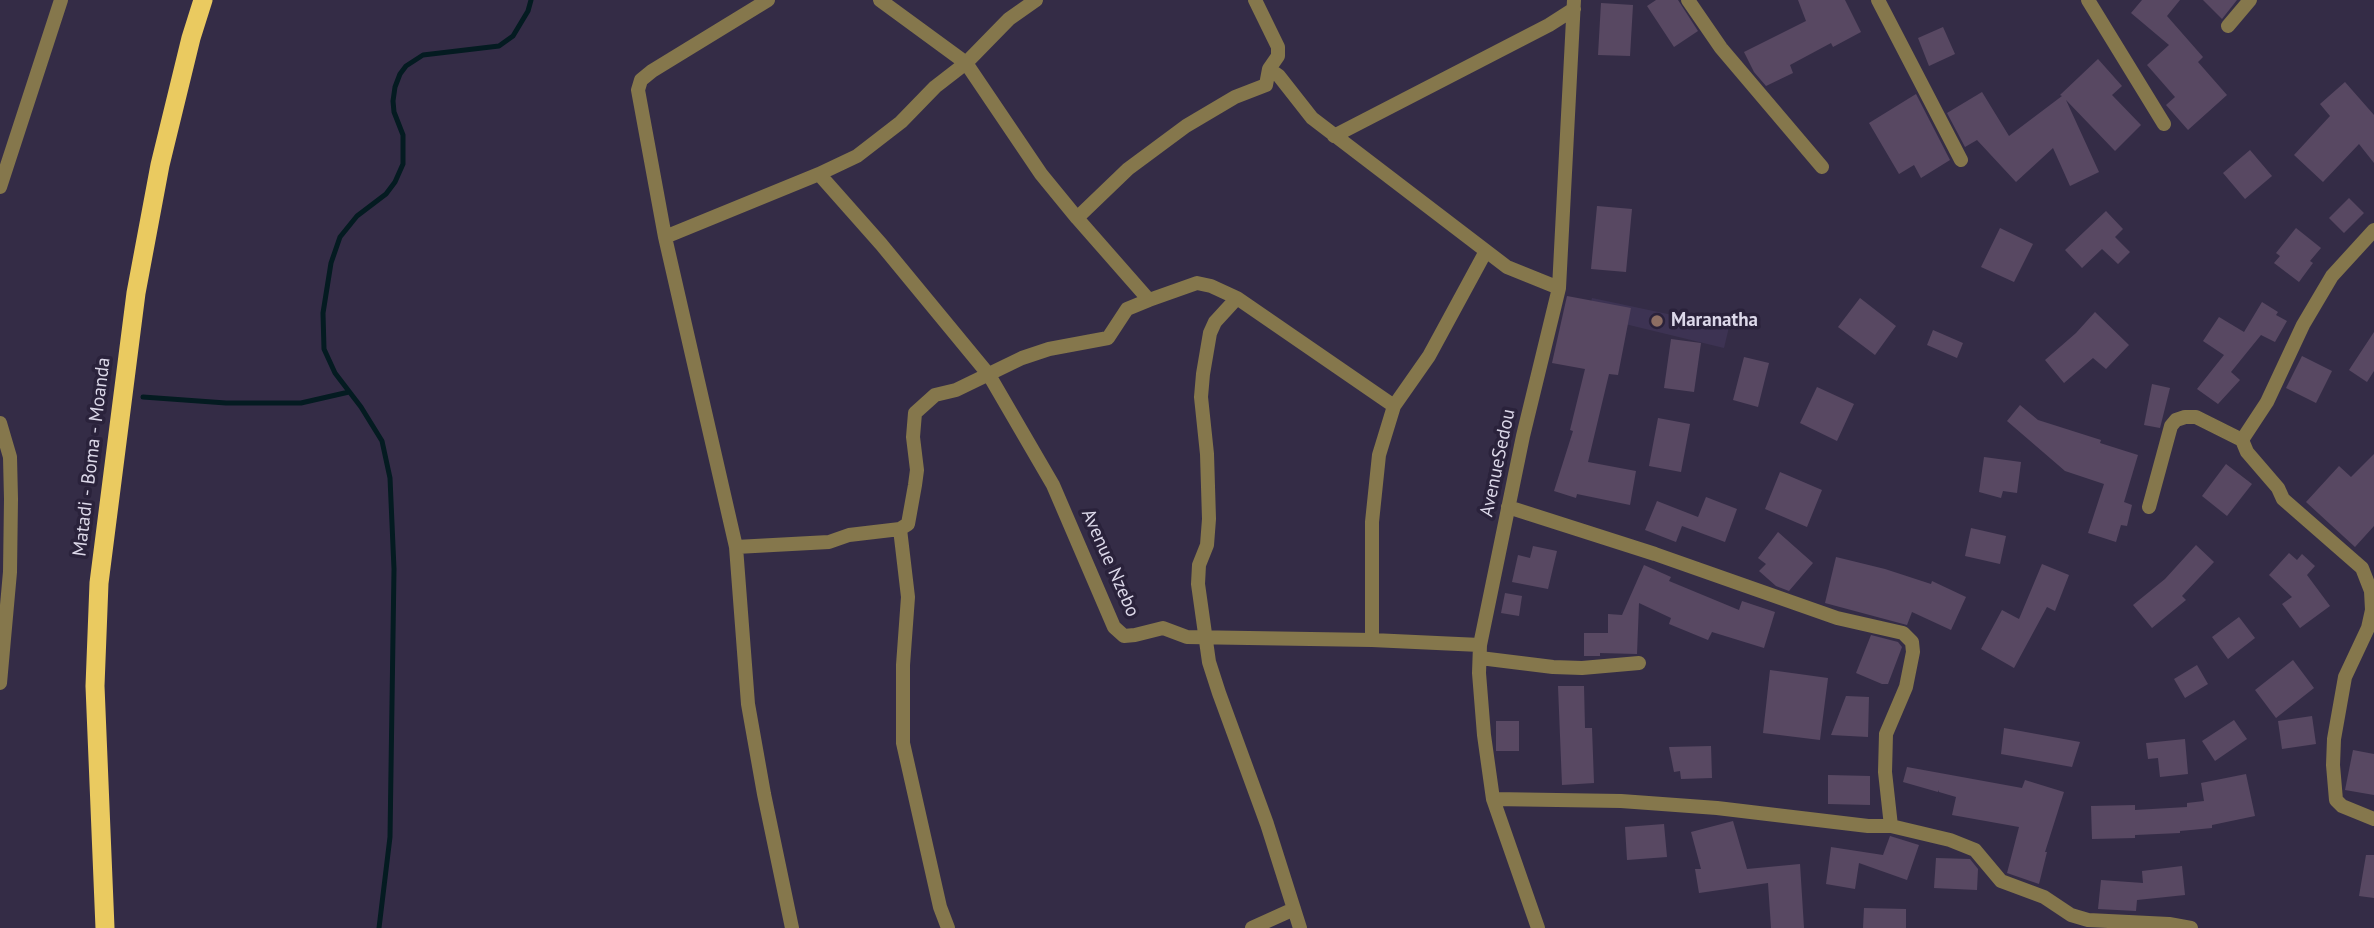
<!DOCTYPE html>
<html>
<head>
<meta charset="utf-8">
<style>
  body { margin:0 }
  canvas { display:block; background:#342c46 }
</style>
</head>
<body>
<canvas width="2374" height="928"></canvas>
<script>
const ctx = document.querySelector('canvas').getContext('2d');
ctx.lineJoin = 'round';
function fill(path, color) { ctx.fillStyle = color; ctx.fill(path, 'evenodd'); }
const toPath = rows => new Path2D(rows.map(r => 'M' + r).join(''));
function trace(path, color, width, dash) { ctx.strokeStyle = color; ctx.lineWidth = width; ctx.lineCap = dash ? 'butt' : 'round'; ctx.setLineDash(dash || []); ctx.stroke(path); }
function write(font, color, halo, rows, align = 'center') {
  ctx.font = font + ' "PT Sans",sans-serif'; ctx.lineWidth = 7; ctx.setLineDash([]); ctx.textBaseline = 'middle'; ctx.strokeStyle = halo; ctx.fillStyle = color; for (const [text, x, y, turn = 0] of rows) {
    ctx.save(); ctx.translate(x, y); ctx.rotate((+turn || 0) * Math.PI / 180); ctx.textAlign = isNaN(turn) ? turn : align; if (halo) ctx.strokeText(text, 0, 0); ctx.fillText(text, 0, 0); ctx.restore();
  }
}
const built = toPath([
  [1592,298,1729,327,1724,348,1588,315]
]);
const stream = toPath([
  [143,397,226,403,301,403,349,392],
  [379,928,390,837,394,569,390,478,382,441,361,407,335,373,324,349,323,313,331,263,340,237,357,216,386,194,395,182,403,164,403,135,394,112,393,101,395,87,400,74,406,66,423,55,499,46,513,36,528,11,531,0]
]);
const building = toPath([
  [1656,0,1678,0,1698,31,1674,47,1647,6],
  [1798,0,1845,0,1861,32,1833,47,1831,43,1790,65,1793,73,1766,86,1754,72,1744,52,1806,21],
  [2142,0,2180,0,2167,16,2203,57,2198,62,2227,95,2188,130,2166,105,2175,97,2147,65,2169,45,2131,13],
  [2203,0,2237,0,2222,19],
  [1601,3,1633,5,1630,56,1598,55],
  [1943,27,1955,54,1929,66,1918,38],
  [2098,59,2122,86,2112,95,2141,125,2115,151,2066,100,2099,172,2070,186,2053,148,2016,182,1977,140,1965,147,1947,113,1982,92,2009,136,2062,96,2060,95],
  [2345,82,2374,115,2374,163,2359,144,2323,182,2294,155,2330,116,2320,104],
  [1916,94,1950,160,1921,178,1914,165,1899,174,1869,123],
  [2250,150,2272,176,2245,199,2223,173],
  [2349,198,2364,213,2344,233,2329,218],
  [1597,206,1632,209,1626,272,1591,269],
  [2106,211,2123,229,2115,237,2130,252,2118,264,2102,249,2082,268,2065,250],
  [2000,228,2033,244,2014,282,1981,267],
  [2296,228,2321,248,2310,261,2313,263,2299,282,2274,263,2280,256,2276,253],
  [1567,296,1631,308,1618,375,1609,374,1588,462,1636,471,1630,505,1577,494,1576,498,1554,491,1573,431,1570,430,1585,369,1552,363],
  [1860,298,1896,326,1875,355,1838,327],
  [2262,302,2278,312,2276,315,2287,321,2275,342,2261,335,2231,372,2240,380,2218,404,2197,389,2224,355,2203,341,2219,317,2244,332],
  [2095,312,2129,345,2106,369,2093,358,2064,383,2045,360,2076,333],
  [1933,330,1963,343,1957,358,1927,345],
  [2374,332,2374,371,2367,382,2349,370],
  [1671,339,1701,343,1694,392,1664,388],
  [2302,356,2332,371,2316,403,2286,388],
  [1744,357,1769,363,1758,407,1733,400],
  [2152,384,2170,388,2160,428,2144,425],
  [1817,387,1854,404,1837,441,1800,423],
  [2020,405,2038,420,2101,440,2100,443,2138,455,2124,502,2132,505,2127,526,2121,525,2116,542,2088,533,2104,484,2065,471,2007,421],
  [1658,418,1690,424,1681,472,1649,466],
  [2374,454,2374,526,2355,547,2306,502,2339,466,2351,477],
  [1984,457,2021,462,2017,493,2003,491,2001,498,1979,492],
  [2226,464,2252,484,2227,516,2202,496],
  [1780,472,1822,490,1807,527,1765,509],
  [1706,497,1737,509,1725,542,1682,526,1676,542,1645,530,1657,501,1698,517],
  [1971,528,2006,536,2000,564,1965,556],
  [1778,532,1813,563,1789,591,1776,586,1759,571,1766,564,1758,558],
  [2196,545,2214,562,2182,596,2186,600,2152,628,2133,605,2165,579],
  [1533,546,1557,551,1548,589,1512,582,1518,555,1530,558],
  [2289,553,2297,560,2302,554,2315,566,2307,575,2330,606,2300,628,2282,604,2292,597,2269,575],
  [1836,557,1885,569,1931,584,1932,581,1966,597,1951,630,1912,612,1907,625,1825,603],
  [2042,564,2069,575,2055,611,2047,607,2014,668,1981,649,2002,610,2019,619],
  [1644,565,1671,577,1669,581,1739,610,1742,601,1775,612,1764,648,1712,632,1708,640,1669,624,1671,618,1639,603,1637,654,1600,653,1600,656,1584,656,1584,633,1608,633,1608,614,1622,615],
  [1505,593,1522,596,1519,616,1501,613],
  [2239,617,2255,638,2228,659,2212,637],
  [1871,635,1898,642,1902,647,1888,684,1882,684,1856,673],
  [2293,660,2314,688,2276,718,2255,690],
  [2197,665,2208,684,2185,698,2174,679],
  [1770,670,1828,678,1820,740,1763,733],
  [1558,686,1584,686,1585,728,1592,728,1594,783,1562,785],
  [1846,696,1869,697,1868,737,1831,735],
  [2312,716,2316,744,2282,749,2278,721],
  [2234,720,2247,739,2215,761,2202,741],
  [1496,721,1519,721,1519,751,1496,751],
  [2004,728,2080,742,2072,767,2001,754],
  [2185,739,2188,774,2160,777,2158,758,2148,759,2146,743],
  [1711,746,1712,778,1681,779,1680,771,1674,772,1669,747],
  [2353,750,2374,754,2374,795,2345,790],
  [1907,767,2022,788,2025,780,2064,792,2045,852,2047,852,2039,884,2007,873,2019,827,1952,815,1956,797,1939,792,1939,790,1938,792,1903,782],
  [2246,774,2255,816,2212,825,2212,828,2180,831,2180,833,2135,835,2135,838,2092,839,2091,806,2135,805,2135,810,2187,807,2187,803,2204,801,2201,783],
  [1828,775,1870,776,1870,805,1828,804],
  [1733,821,1747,869,1800,864,1804,928,1771,928,1768,883,1699,893,1695,869,1701,869,1691,832],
  [1664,824,1667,857,1627,860,1625,827],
  [1890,836,1919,845,1907,880,1859,863,1855,889,1826,884,1831,847,1883,855],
  [2366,855,2374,855,2374,898,2359,896],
  [1936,858,1970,859,1978,869,1977,890,1934,888],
  [2182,866,2185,895,2137,900,2136,911,2098,909,2101,880,2143,883,2142,871],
  [1864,908,1906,909,1906,928,1863,928]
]);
const minor = toPath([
  [768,0,652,71,641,80,638,90,665,237,736,547,748,704,764,794,792,928],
  [880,0,966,63,1041,174,1077,218,1128,169,1186,126,1235,97,1266,85,1269,69,1279,76,1312,118,1507,267,1559,288],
  [1255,0,1278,47,1278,56,1269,69],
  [1688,0,1721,48,1822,167],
  [1878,0,1961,160],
  [2088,0,2164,124],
  [2228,26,2250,0],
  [1334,136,1549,25,1574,9],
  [819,174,881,244,989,375,1053,485,1114,627,1124,636,1135,635,1163,628,1187,637,1372,640,1480,645],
  [0,187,61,0],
  [1077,218,1149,300,1197,283,1211,286,1237,298,1394,406],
  [2374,230,2332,276,2303,325,2267,402,2242,440,2247,452,2278,488,2283,499,2362,568,2371,591,2372,610,2368,628,2345,677,2334,739,2333,765,2336,800,2342,806,2374,819],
  [665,237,819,174,857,156,901,122,935,87,966,63,1009,19,1036,0],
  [1237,298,1215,322,1210,333,1203,374,1201,397,1207,454,1209,519,1207,545,1199,565,1198,584,1209,662,1219,693,1267,824,1300,928],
  [0,423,10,457,11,499,10,572,0,683],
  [1508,507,1655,554,1837,618,1903,633,1912,642,1913,652,1906,687,1886,734,1885,772,1891,826],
  [2149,507,2171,426,2176,420,2185,417,2196,417,2242,440],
  [900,529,908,597,903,665,903,743,940,907,948,928],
  [736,547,829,542,849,535,900,529,908,524,915,485,917,470,913,437,915,413,935,395,956,390,1022,358,1049,349,1108,338,1127,309,1149,300],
  [1372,640,1372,522,1379,455,1394,406,1429,356,1486,251],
  [1480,658,1553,667,1582,668,1639,663],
  [1493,799,1621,801,1717,808,1868,826,1891,826,1950,840,1975,850,2001,881,2044,897,2071,915,2088,920,2169,924,2191,928],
  [1252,928,1294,909],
  [1538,928,1493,799,1484,735,1479,673,1480,645,1523,436,1559,288,1574,0]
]);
const trunk = toPath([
  [105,928,95,686,99,583,136,293,160,165,191,38,203,0]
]);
const markers = [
  [1657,321,7,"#8d6e63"]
];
const poiNames = [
  ["Maranatha",1671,321]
];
const streetNames = [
  ["Matadi - Boma - Moanda",92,457,-83],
  ["AvenueSedou",1498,463,-78],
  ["Avenue Nzebo",1110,563,66]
];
fill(built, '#3d3353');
trace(stream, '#041b21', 5);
fill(building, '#584862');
trace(minor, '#85774c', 14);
trace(trunk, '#eaca60', 19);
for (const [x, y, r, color] of markers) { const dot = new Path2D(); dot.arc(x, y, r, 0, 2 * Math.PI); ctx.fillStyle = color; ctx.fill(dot); trace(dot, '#2a223b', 2.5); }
write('bold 19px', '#dcd8e9', '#2a223b', poiNames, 'left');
write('19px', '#dcd8e9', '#2a223b', streetNames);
</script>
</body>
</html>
